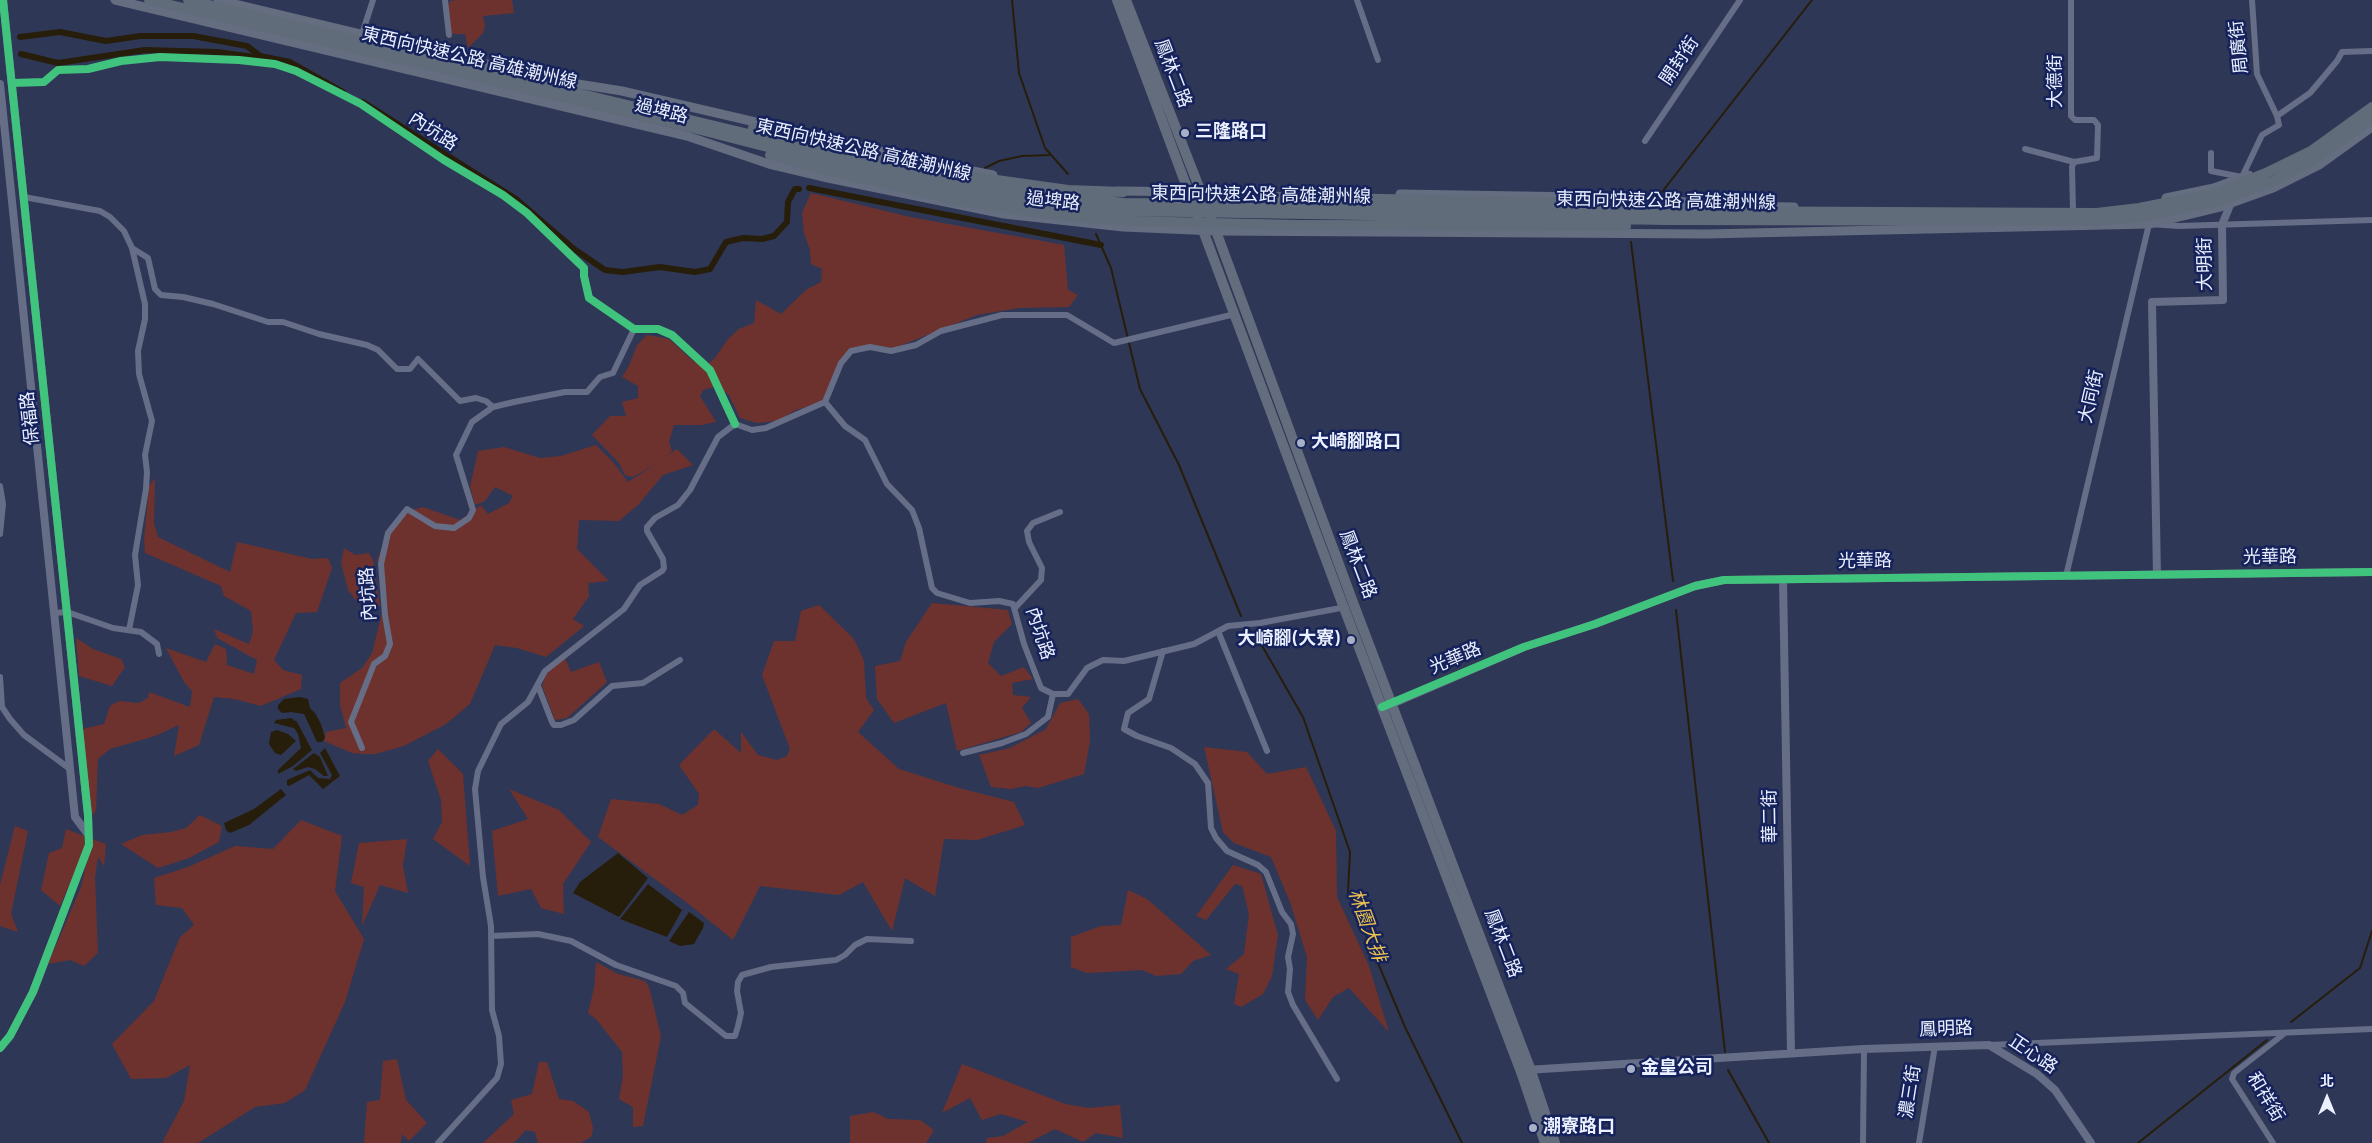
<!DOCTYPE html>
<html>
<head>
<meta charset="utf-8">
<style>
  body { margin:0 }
  #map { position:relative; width:2372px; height:1143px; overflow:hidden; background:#2f3756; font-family:Overpass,"Noto Sans TC",sans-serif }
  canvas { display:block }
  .north { position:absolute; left:2302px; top:1073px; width:50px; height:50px; -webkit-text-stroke:4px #15225b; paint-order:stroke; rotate:0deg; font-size:14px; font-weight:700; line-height:20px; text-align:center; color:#eaf0ff }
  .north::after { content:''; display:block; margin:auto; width:18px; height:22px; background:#eaf0ff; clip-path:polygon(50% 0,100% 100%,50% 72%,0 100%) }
</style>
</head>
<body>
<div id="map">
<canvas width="2372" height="1143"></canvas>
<div class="north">北</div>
</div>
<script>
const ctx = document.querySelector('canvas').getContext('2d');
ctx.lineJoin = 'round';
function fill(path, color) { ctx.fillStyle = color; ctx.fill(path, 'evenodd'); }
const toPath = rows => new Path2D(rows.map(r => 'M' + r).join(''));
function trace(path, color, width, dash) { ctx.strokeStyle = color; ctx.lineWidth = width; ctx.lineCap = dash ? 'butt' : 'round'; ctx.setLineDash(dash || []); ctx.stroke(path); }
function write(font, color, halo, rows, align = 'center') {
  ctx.font = font + ' Overpass,"Noto Sans TC",sans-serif'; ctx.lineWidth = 5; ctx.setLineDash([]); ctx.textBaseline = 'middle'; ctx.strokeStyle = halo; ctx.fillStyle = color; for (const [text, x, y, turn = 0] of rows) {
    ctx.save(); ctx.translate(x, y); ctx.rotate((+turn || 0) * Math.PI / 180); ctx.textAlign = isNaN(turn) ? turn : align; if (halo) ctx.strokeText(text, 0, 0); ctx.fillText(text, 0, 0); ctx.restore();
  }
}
const green = toPath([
  [458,0,512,0,514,13,483,16,485,27,483,33,468,48,465,34,452,34,447,12,450,1],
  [811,193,910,217,1064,245,1068,290,1078,295,1069,307,1019,308,977,315,892,349,881,346,853,353,839,370,824,402,796,410,777,421,757,423,740,418,729,395,717,386,703,390,700,396,716,422,702,425,674,425,669,442,672,451,666,456,677,449,693,465,663,475,638,505,619,521,579,520,577,549,609,581,588,583,589,596,573,619,584,626,546,657,517,648,495,645,470,704,446,724,404,746,375,754,363,754,352,753,324,741,326,732,346,728,340,705,340,683,362,668,372,653,385,601,377,560,387,536,404,512,423,507,460,520,481,505,488,514,509,503,513,496,495,487,485,501,475,505,470,487,478,451,504,447,540,458,561,456,596,445,613,462,628,482,656,464,633,477,625,475,619,463,592,435,610,416,626,416,622,402,638,398,638,386,622,377,629,366,637,345,647,335,669,339,693,361,705,366,715,358,728,339,739,329,754,323,756,300,781,314,806,290,821,282,822,269,811,264,810,250,804,233,802,213],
  [155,478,154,523,158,537,230,572,237,542,312,559,328,558,332,568,317,612,296,613,274,660,283,670,302,675,301,689,261,706,234,699,214,697,199,745,174,756,179,725,155,736,110,749,98,759,96,810,92,816,88,810,83,729,104,724,110,706,119,701,139,703,148,698,149,692,190,707,192,691,184,682,166,648,206,662,215,644,226,649,227,665,254,674,257,660,217,638,214,629,249,644,253,632,251,611,224,596,221,586,145,553,144,540,149,486],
  [344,548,355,555,369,553,373,560,380,606,371,610,357,602,348,590,341,563],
  [932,603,1008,610,1012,624,994,642,988,663,1001,676,1024,667,1033,679,1012,683,1013,695,1031,697,1022,708,1031,723,1021,732,957,751,946,703,894,723,877,699,875,666,900,661,906,642],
  [819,605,854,639,864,661,866,698,874,710,858,732,899,769,959,788,1014,802,1025,825,977,840,944,839,935,896,905,878,892,931,863,882,839,895,760,886,733,940,690,905,598,837,611,799,659,804,682,815,698,805,699,794,679,765,714,729,741,753,741,732,758,755,777,760,787,756,790,749,762,675,774,641,795,641,801,611],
  [76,638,93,649,121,659,125,667,112,686,79,676],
  [564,656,571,672,599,662,607,682,567,718,555,720,542,686,547,672],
  [1078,699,1089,714,1090,741,1084,774,1038,788,1025,786,1011,789,991,787,979,755,1010,748,1046,729,1060,703],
  [1204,747,1247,752,1267,774,1306,767,1336,831,1337,897,1369,966,1389,1032,1349,988,1333,997,1318,1020,1305,1000,1307,957,1290,902,1271,857,1234,843,1223,832],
  [438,749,463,774,470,866,433,839,442,822,441,800,428,761],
  [509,789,559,810,591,842,563,884,564,914,541,908,531,889,498,896,492,831,528,819],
  [200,815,222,826,219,842,189,858,158,868,121,844,142,835,171,832,186,828],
  [301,820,342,836,335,891,364,939,345,1002,305,1090,285,1103,255,1107,198,1143,162,1143,184,1101,190,1065,166,1078,131,1079,112,1044,154,1001,180,937,194,925,182,908,156,905,154,878,188,867,235,846,273,849],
  [15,826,28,831,11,914,18,932,0,926,0,885],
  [66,829,84,836,85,850,60,906,41,890,49,853,62,848],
  [92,839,106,844,104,866,98,857,95,878,98,953,84,966,70,960,48,964,81,887],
  [407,839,403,866,408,893,380,885,362,926,364,887,351,883,359,843],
  [1233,865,1261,874,1278,935,1272,976,1263,994,1241,1007,1234,1004,1239,974,1226,969,1244,954,1249,914,1242,886,1235,884,1206,920,1196,916],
  [1128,890,1147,899,1211,955,1193,961,1181,974,1156,976,1142,970,1087,973,1071,967,1071,937,1101,926,1121,925],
  [596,962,618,974,645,981,649,987,661,1036,643,1126,633,1127,633,1107,619,1099,623,1075,622,1052,596,1019,588,1013,594,988],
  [397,1059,406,1100,427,1123,409,1141,402,1134,401,1143,364,1143,367,1102,380,1100,383,1061],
  [539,1062,547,1062,559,1099,573,1101,589,1112,593,1128,592,1136,581,1143,538,1143,535,1132,526,1130,514,1143,483,1143,514,1114,511,1100,532,1094],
  [962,1064,1065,1104,1089,1108,1120,1105,1123,1138,1096,1133,1083,1142,1055,1129,1028,1143,986,1143,987,1138,1003,1136,1028,1122,1001,1114,982,1120,970,1098,942,1113],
  [874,1112,888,1119,920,1120,934,1130,926,1143,850,1143,850,1116]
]);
const water = toPath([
  [300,697,308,699,310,708,315,713,321,724,325,738,322,742,317,742,304,714,291,712,282,713,278,709,278,705,284,699],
  [291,718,297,722,312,750,293,766,278,774,278,770,301,748,298,734,294,728,274,723,276,720],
  [277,730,288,734,296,741,281,755,275,753,269,744,271,732],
  [325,748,340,776,323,789,309,775,289,786,287,785,287,780,310,770,318,778,330,779,332,775,320,753],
  [314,753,320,757,328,776,324,776,315,769,308,767,296,771,293,769],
  [281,789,286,795,249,825,230,833,226,830,224,823,254,809],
  [618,853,648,878,619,917,573,893,580,882],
  [648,884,682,910,667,937,620,919],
  [689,912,704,923,703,928,694,944,680,946,669,941]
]);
const stream = toPath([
  [1012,0,1019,73,1045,148,1068,174],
  [985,168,999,161,1022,156,1050,155],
  [1662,192,1812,0],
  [1096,234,1111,268,1140,389,1179,465,1241,616],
  [1631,242,1673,581],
  [1676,610,1725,1052],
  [1246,626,1261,644,1303,717,1350,852,1348,892,1405,1027,1462,1143],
  [2291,1022,2360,968,2372,931],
  [1728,1070,1769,1143],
  [2138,1143,2267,1040]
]);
const canal = toPath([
  [20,37,60,32,106,41,140,36,193,36,247,46,260,56],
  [21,54,58,63,145,50,217,52,254,57,260,56,290,62,343,92],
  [363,102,516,199,574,249,605,270,623,272,660,267,695,272,710,269,726,242,743,238,762,239,774,236,787,222,788,202,795,189,799,189],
  [809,188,1101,245]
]);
const minor = toPath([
  [445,0,449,35],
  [1357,0,1378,60],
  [2071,0,2071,116,2075,120,2094,120,2098,125,2097,158,2074,162,2072,167,2073,210],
  [362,34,373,0],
  [12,83,44,82,58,70,88,69,121,61,160,57,239,60,275,64,296,71,361,104,444,160,503,195,527,213,584,268,584,276,589,298,634,329,658,329,672,335,710,370,735,424],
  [2277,116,2310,93,2337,61,2342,52,2372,51],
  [1645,141,1740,0],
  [2025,149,2074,162],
  [2211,153,2211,171,2242,177,2262,135,2279,125,2277,116,2257,74,2252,0],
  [24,197,100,211,110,217,124,231,132,248,145,304,145,319,138,351,139,374,152,421,145,455,147,472,146,489,135,555,138,585,129,630],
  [132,248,148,258,155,289,161,295,183,297,213,304,268,322,283,322,319,334,367,345,378,350,397,369,410,369,418,359,460,401,476,398,486,401,493,407],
  [825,402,845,426,865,440,887,484,912,510,919,528,932,588,937,593,970,603,999,601,1013,604,1024,644,1041,688,1053,694,1068,694,1087,668,1103,660,1124,661,1194,644,1228,626,1260,623,1346,607],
  [735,424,752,430,766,428,825,402,841,363,851,351,870,347,891,351,916,345,941,331,1002,315,1067,315,1114,343,1235,314],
  [0,486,3,504,0,534],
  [2066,576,2149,224,2179,226,2372,220],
  [1015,608,1041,580,1042,568,1029,542,1027,531,1033,523,1060,512],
  [54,613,67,612,113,628,141,632,157,644,159,654],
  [1218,631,1267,751],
  [1163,651,1149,699,1128,713,1124,729,1137,736,1171,748,1195,764,1208,783,1211,828,1216,838,1227,851,1258,865,1266,872,1282,912,1291,924,1293,934,1288,957,1290,969,1288,992,1293,1005,1337,1079],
  [0,677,2,707,10,719,24,735,70,769],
  [538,686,552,722,554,725,561,725,574,720,612,686,643,683,680,660],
  [362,748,351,722,374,664,385,656,390,644,385,615,381,564,388,533,407,509,435,526,454,528,469,518,473,510,456,455,472,422,493,407,514,402,565,392,587,392,600,377,613,373,634,329],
  [963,753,1002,743,1026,734,1048,717,1053,694],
  [491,936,538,934,571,941,616,965,676,986,683,993,685,1003,726,1036,735,1036,738,1026,741,1013,737,991,738,982,742,975,771,967,836,960,845,955,855,945,867,939,911,941],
  [1989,1045,2372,1029],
  [438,1143,497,1078,501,1064,499,1036,492,1010,491,926,483,877,475,789,478,771,501,724,528,702,545,671,624,609,640,585,662,571,664,568,663,559,647,531,647,527,655,518,678,505,690,490,718,437,735,424],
  [1863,1143,1864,1049],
  [1919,1143,1935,1046],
  [2273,1143,2232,1079,2234,1073,2285,1033]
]);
const tertiary = toPath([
  [0,84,75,817,87,833],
  [2157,575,2152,302,2223,300,2222,225,2232,200],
  [1783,579,1791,1053],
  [1387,706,1524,647,1595,624,1695,586,1724,580,2372,572],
  [0,1048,10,1036,33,992,89,845,88,815,3,0],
  [1526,1070,1864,1049,1989,1045,2037,1074,2055,1090,2091,1143]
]);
const secondary = toPath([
  [115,0,687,136,769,164,828,178,1004,214,1123,227,1215,231,1707,234,2149,224,2220,207,2273,188,2319,165,2372,127],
  [218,0,553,80,622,91,880,151],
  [927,162,993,175],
  [1117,191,1207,192],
  [1400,194,1644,198,1726,206,1794,207],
  [2166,198,2214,188,2249,175]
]);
const primary = toPath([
  [1117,0,1344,608,1521,1072,1545,1143],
  [1126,0,1213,223,1354,605,1530,1068,1555,1143]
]);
const trunk = toPath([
  [149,0,689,127,830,163,965,193,1057,206,1124,211,1669,220,2097,221,2141,217,2218,201,2271,182,2316,159,2372,118],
  [188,0,920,175,1006,190,1124,203,1667,211,2097,213,2139,208,2216,193,2266,173,2311,151,2372,107],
  [753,128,968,176,1068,190,1123,192],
  [770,155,829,171,964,202,1056,215,1124,221,1300,225,1626,226],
  [1200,192,1219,196,1599,203]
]);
const cycleway = toPath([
  [12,83,44,82,58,70,88,69,121,61,160,57,239,60,275,64,296,71,361,104,444,160,503,195,527,213,584,268,584,276,589,298,634,329,658,329,672,335,710,370,735,424],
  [1382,707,1524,647,1595,624,1695,586,1724,580,2372,572],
  [0,1048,10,1036,33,992,89,845,88,815,3,0]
]);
const markers = [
  [1185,133,5,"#a9afc4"],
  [1301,443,5,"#a9afc4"],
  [1351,640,5,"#a9afc4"],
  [1631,1069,5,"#a9afc4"],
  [1533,1128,5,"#a9afc4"]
];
const streetNames = [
  ["周廣街",2241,47,-96],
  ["東西向快速公路 高雄潮州線",469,60,13],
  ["開封街",1681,62,-56],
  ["鳳林二路",1171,74,69],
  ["大德街",2057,81,-90],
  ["過埤路",661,113,14],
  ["內坑路",432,133,33],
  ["東西向快速公路 高雄潮州線",863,152,13],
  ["東西向快速公路 高雄潮州線",1261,197,1],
  ["過埤路",1053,203,6],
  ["東西向快速公路 高雄潮州線",1666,203,1],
  ["大明街",2207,264,-91],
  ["大同街",2093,397,-77],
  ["保福路",32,418,-96],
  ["光華路",2270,559,-1],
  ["光華路",1865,563,-1],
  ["鳳林二路",1356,565,69],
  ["內坑路",370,594,-94],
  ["內坑路",1038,634,72],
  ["光華路",1456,660,-23],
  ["華二街",1772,816,-91],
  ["鳳林二路",1501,944,69],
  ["鳳明路",1946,1031,-2],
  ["正心路",2032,1056,34],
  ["濃三街",1912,1092,-81],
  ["和祥街",2264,1098,59]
];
const poiNames = [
  ["三隆路口",1195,133],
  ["大崎腳路口",1311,443],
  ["大崎腳(大寮)",1341,640,"right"],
  ["金皇公司",1641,1069],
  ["潮寮路口",1543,1128]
];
const waterNames = [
  ["林園大排",1365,926,70]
];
fill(green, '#6e322e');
fill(water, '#261e0a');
trace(stream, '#261e0a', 2);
trace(canal, '#261e0a', 6);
trace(minor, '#666d86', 6);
trace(tertiary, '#666d86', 8);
trace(secondary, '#656d81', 9);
trace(primary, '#636d7d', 10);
trace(trunk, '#616c7a', 10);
trace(cycleway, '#40c37c', 8);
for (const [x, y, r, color] of markers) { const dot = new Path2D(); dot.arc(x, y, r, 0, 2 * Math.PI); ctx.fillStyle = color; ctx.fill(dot); trace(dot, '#15225b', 2); }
write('18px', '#eaf0ff', '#15225b', streetNames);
write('bold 18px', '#eaf0ff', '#15225b', poiNames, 'left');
write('italic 19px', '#e9c04e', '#15225b', waterNames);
</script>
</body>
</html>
